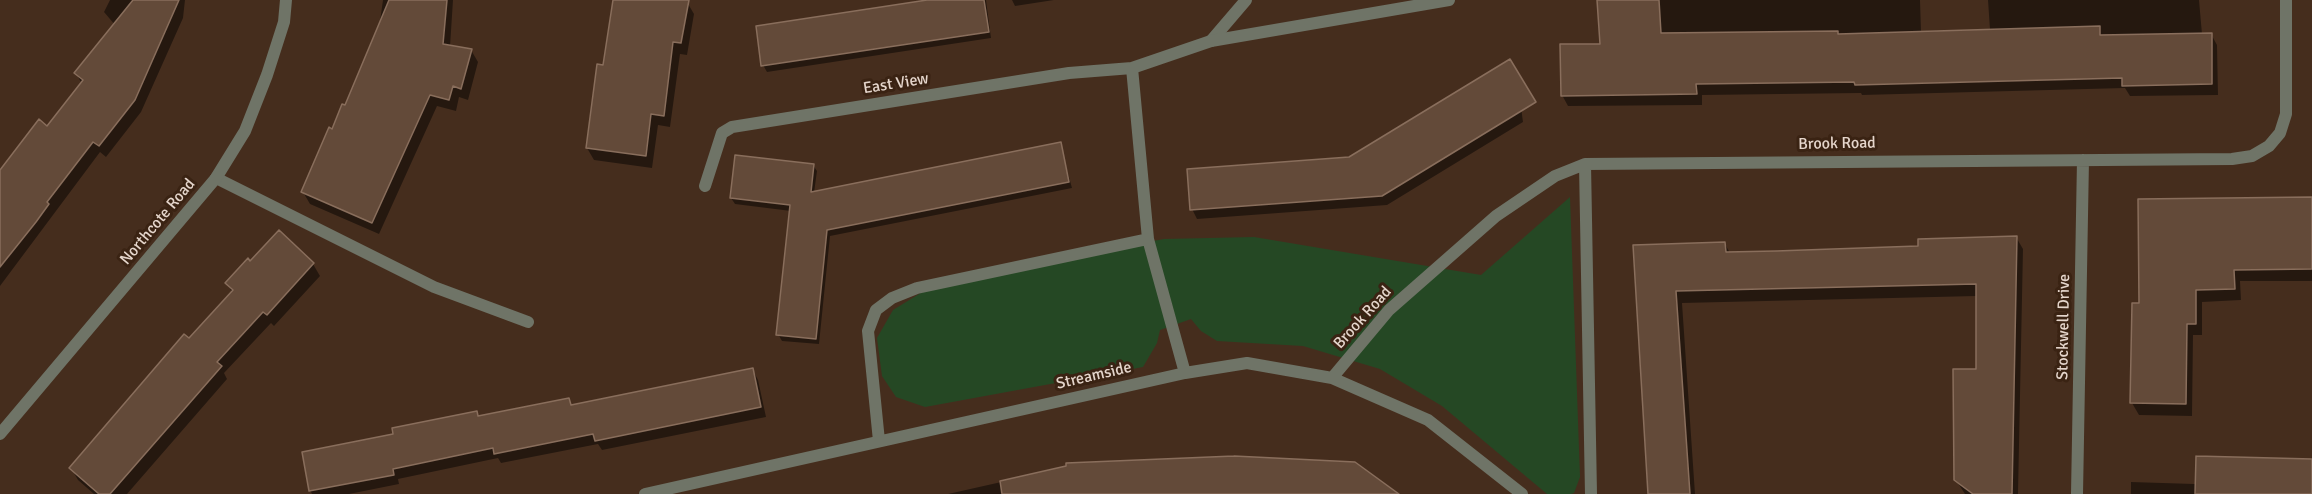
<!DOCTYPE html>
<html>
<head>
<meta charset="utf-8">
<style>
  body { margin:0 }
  canvas { display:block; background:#452d1d }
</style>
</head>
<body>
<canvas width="2312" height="494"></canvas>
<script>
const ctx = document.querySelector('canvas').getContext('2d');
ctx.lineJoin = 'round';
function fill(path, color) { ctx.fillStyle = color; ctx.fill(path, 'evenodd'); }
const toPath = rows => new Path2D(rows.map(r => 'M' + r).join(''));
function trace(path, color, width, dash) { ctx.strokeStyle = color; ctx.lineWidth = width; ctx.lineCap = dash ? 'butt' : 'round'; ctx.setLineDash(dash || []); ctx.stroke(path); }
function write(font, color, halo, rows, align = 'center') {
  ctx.font = font + ' Signika,sans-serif'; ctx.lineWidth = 6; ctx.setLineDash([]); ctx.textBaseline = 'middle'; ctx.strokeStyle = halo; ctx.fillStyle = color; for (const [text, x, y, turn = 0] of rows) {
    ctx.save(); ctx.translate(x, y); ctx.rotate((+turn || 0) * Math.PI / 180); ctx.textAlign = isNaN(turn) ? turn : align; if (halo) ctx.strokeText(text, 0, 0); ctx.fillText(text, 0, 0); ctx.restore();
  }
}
const green = toPath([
  [1570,197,1580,477,1574,493,1571,494,1547,494,1442,406,1380,369,1303,346,1217,341,1201,331,1191,319,1160,330,1157,343,1143,367,925,407,896,397,882,376,877,338,893,310,942,280,1164,239,1254,237,1481,275]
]);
const shadow = toPath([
  [110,0,185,0,183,18,141,112,106,157,100,152,0,286,0,172,47,128,82,84,76,73,115,25,104,12],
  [383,0,453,0,450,47,471,50,478,62,468,100,459,97,456,111,437,106,379,234,310,204,303,192,346,107,379,28],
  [615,0,687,2,694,14,687,55,680,54,670,127,658,125,652,168,594,160,587,148],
  [934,0,986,0,991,38,767,72,763,65],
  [1012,0,1054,0,1015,6],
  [1598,0,1920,0,1921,31,1990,30,1988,0,2199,0,2202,34,2211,34,2217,45,2218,95,2130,96,2125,88,1862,95,1861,93,1702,95,1702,105,1568,106,1562,95,1602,45],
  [1516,70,1523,122,1387,205,1197,219,1192,209,1349,158],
  [1060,144,1072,188,830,236,819,344,782,341,778,334,791,211,735,204,731,198,813,165,817,171,814,193],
  [2312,199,2312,281,2240,281,2241,300,2202,302,2202,335,2193,335,2192,416,2139,415,2132,403,2134,305,2141,305],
  [2016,237,2023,249,2018,494,1965,494,1956,480,1977,371,1977,296,1682,303,1695,494,1652,494,1635,247,1725,244,1730,253,1920,248],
  [250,263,313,264,320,276,274,326,271,323,224,373,227,379,127,494,94,494,78,480,71,468,232,292,227,283],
  [753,370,758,380,766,417,602,450,598,444,501,463,498,458,398,479,399,484,349,494,312,494,310,490,395,435,476,412,479,418,568,400,572,406],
  [2312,461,2312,494,2131,494,2131,482,2195,484,2197,488],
  [1068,467,1396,494,948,494]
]);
const building = toPath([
  [133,0,179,0,135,100,99,146,93,142,47,202,49,204,36,222,0,267,0,170,39,119,47,126,83,80,74,73,133,0],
  [389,0,447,0,443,44,472,49,461,89,453,86,449,100,430,95,372,223,301,192,329,127,332,129,342,104,345,105,389,0],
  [613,0,689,0,681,43,673,42,664,116,651,114,646,156,586,148,597,64,603,65,613,0],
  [927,0,984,0,989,32,761,66,756,26,927,0],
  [1597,0,1659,0,1661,33,1838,31,1838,34,2100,26,2100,35,2212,33,2212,84,2122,86,2122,78,1855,85,1854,82,1696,84,1697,94,1561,96,1560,44,1600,44,1597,0],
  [1510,59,1536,102,1382,196,1190,210,1187,169,1349,157,1510,59],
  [1061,142,1069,182,827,230,816,339,776,335,790,205,730,198,735,155,814,164,811,192,1061,142],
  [2312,197,2312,269,2234,270,2235,289,2196,290,2196,324,2187,324,2186,404,2130,403,2132,303,2139,303,2138,199,2312,197],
  [279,230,314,263,267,315,263,312,217,362,222,366,110,494,99,494,69,468,184,334,189,338,233,290,225,283,248,258,250,261,279,230],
  [2017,236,2012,494,1973,494,1954,480,1953,369,1976,369,1976,284,1676,291,1690,494,1648,494,1633,245,1725,242,1726,252,1776,251,1918,246,1918,239,2017,236],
  [753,368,761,407,595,441,593,434,494,454,493,448,393,469,394,475,309,491,302,452,393,434,392,428,477,411,478,416,569,398,571,405,753,368],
  [1234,456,1355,462,1399,494,1002,494,1000,481,1066,466,1066,463,1234,456],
  [2196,456,2312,459,2312,494,2195,494,2196,456]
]);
const service = toPath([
  [1211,41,1246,0],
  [216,178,434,287,528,322]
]);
const minor = toPath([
  [1585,164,1591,494],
  [705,186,722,133,732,127,1069,73,1132,68],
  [1185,373,1148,239,1132,68,1211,41,1449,0],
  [1332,378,1389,310,1496,216,1555,176,1585,164,2232,159,2252,156,2269,146,2280,133,2286,114,2286,0],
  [879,441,868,331,876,310,892,298,917,288,1148,239],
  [645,494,1185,373,1247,363,1332,378,1428,420,1522,494],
  [2077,494,2083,160]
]);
const tertiary = toPath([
  [0,434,216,178,245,131,267,75,284,22,286,0]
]);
const streetNames = [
  ["East View",896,84,-9],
  ["Brook Road",1837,144,-1],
  ["Northcote Road",158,222,-50],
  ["Brook Road",1363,318,-48],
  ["Stockwell Drive",2064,327,-89],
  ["Streamside",1094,376,-13]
];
fill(green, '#254824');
fill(shadow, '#0007');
fill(building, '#634a39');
trace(building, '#896e5c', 1.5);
trace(service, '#6f7467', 12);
trace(minor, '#6f7467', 12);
trace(tertiary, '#6f7467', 12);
write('16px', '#e5d6cc', '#3a2313', streetNames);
</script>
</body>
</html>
